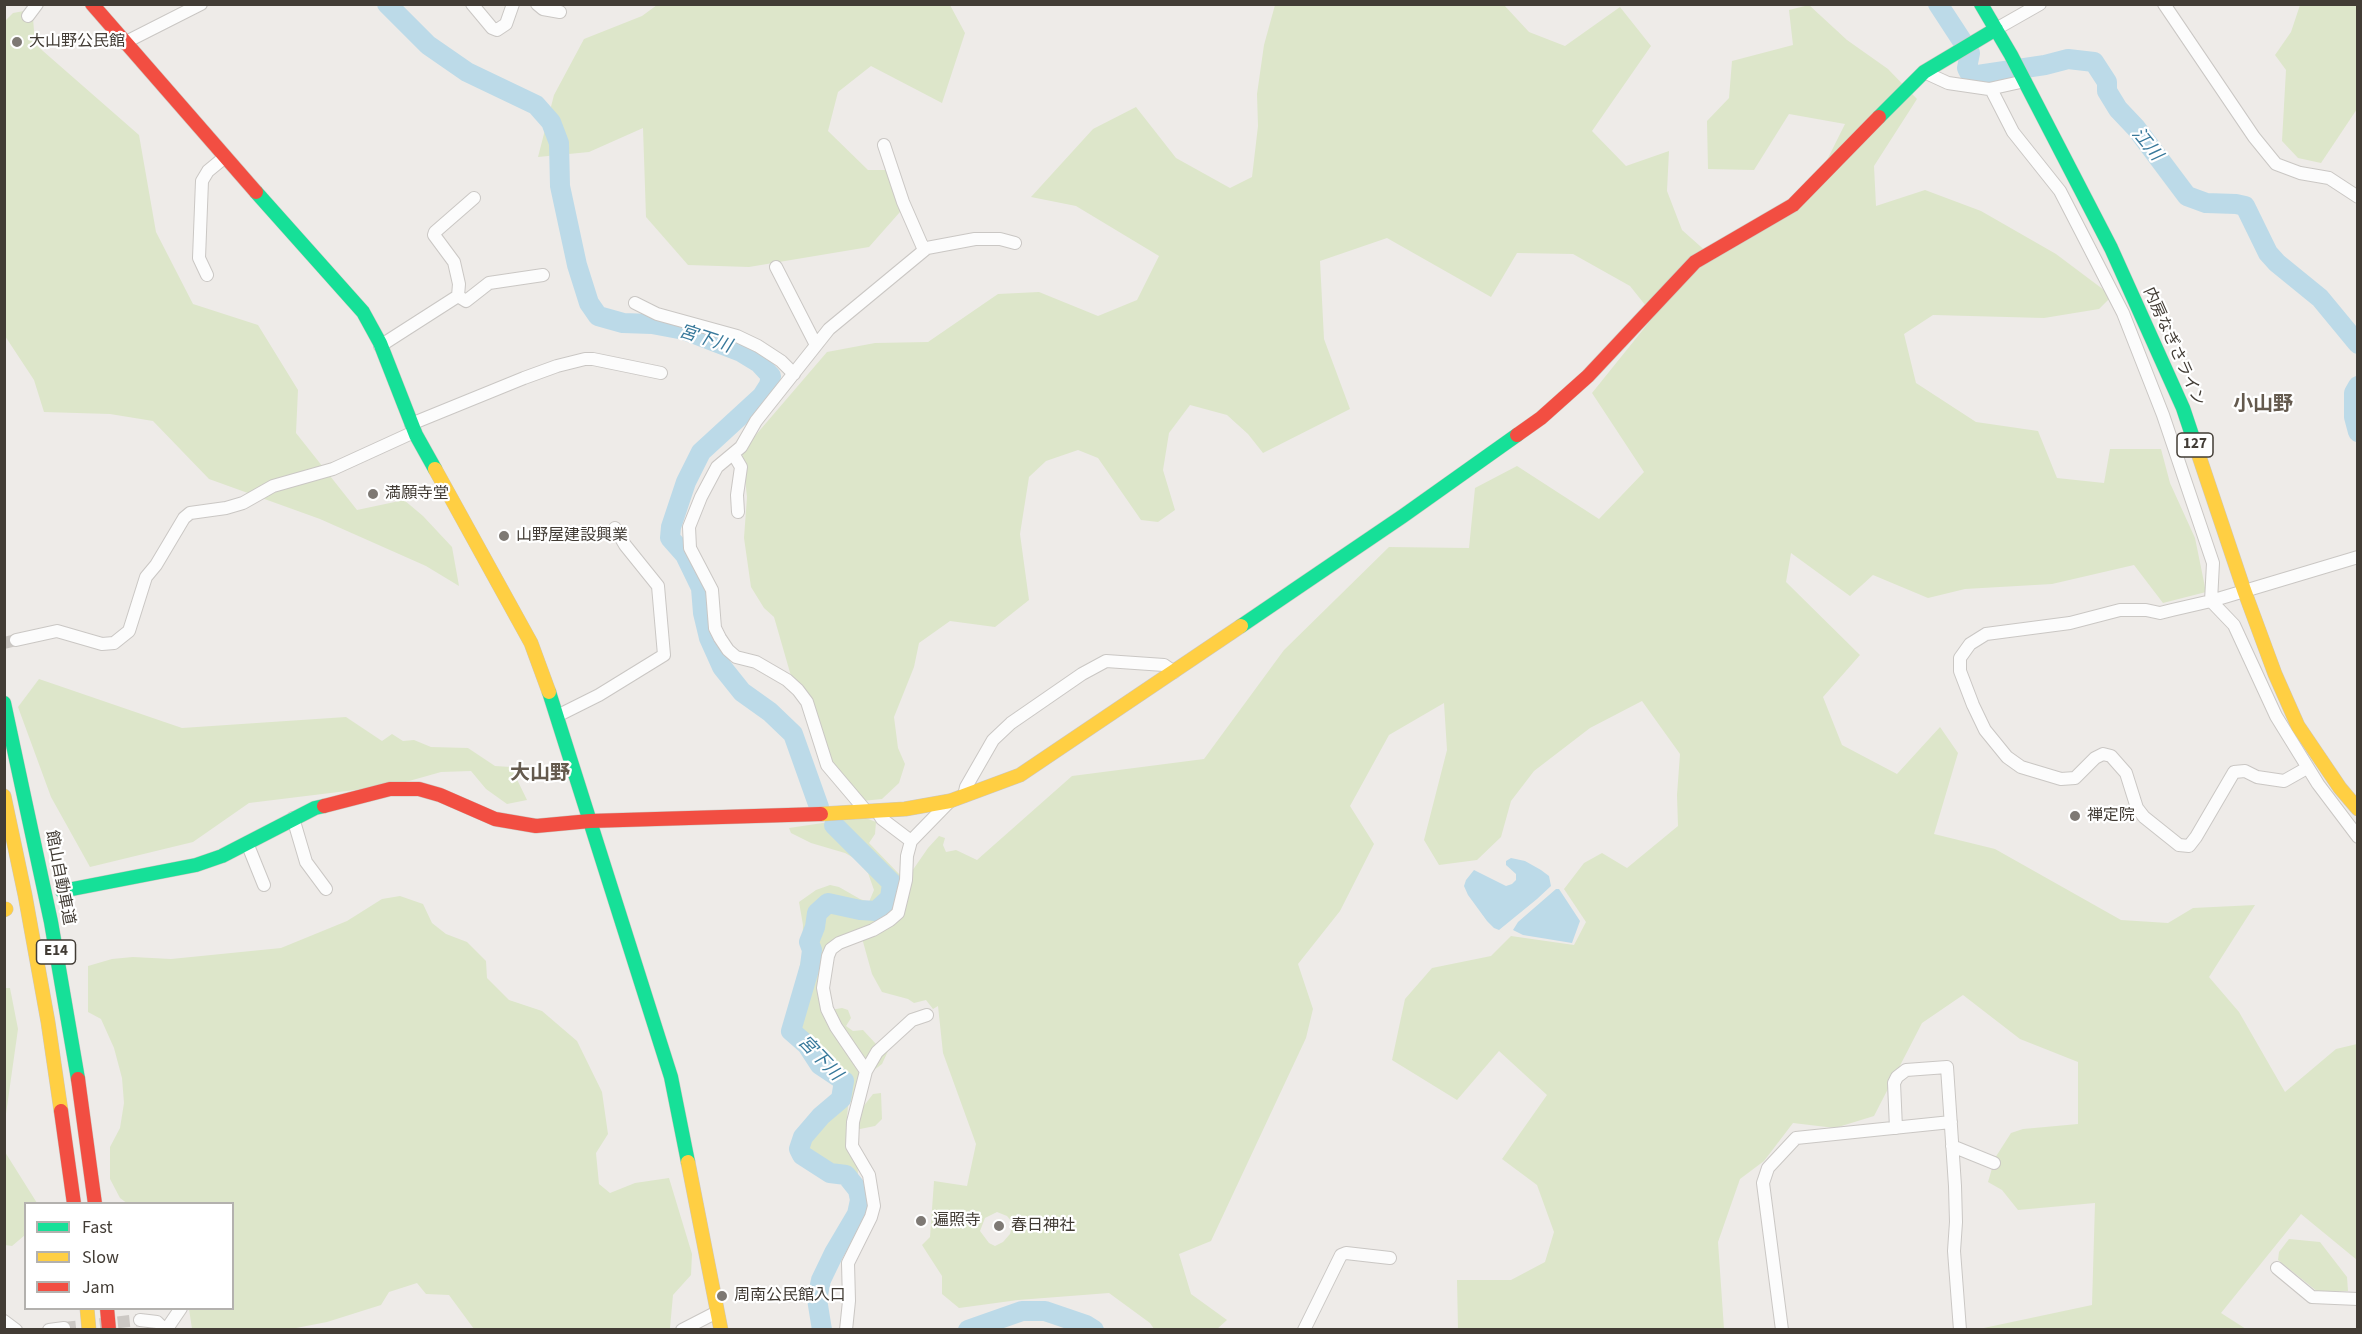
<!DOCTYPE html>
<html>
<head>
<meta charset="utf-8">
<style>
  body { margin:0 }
  #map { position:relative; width:2362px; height:1334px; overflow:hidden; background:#eeebe8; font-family:"Source Sans 3",sans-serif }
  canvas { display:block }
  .frame { position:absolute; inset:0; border:6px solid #423c35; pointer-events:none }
  .legend { position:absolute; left:24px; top:1202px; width:210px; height:108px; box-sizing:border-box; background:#fff; border:2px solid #b3b1ae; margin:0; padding:8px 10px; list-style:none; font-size:18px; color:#423c35 }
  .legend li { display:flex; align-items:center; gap:12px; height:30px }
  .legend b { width:30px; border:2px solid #b3b1ae }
</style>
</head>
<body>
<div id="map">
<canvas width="2362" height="1334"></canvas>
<div class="frame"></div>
<ul class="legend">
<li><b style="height:8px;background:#16e098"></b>Fast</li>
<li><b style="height:8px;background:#ffcf43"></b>Slow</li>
<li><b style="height:8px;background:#f24e42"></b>Jam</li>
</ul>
</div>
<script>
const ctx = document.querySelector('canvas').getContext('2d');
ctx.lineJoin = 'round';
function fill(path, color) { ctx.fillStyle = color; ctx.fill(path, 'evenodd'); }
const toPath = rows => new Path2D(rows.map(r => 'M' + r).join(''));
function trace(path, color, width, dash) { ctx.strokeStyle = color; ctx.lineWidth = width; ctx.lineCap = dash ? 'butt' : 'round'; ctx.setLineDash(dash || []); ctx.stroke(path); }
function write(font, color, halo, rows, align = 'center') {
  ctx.font = font + ' "Source Sans 3","Noto Sans JP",sans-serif'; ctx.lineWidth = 4.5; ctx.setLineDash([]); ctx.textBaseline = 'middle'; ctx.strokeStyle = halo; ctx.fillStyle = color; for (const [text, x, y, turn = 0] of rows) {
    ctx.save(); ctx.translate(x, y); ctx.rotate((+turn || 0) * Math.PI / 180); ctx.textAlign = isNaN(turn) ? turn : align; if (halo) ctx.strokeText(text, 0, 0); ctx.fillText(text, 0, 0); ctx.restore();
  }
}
const green = toPath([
  [657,5,950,5,965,33,942,103,871,66,838,92,828,131,868,170,888,170,900,212,869,247,749,267,688,265,646,217,643,128,589,152,538,157,554,95,584,39,642,16],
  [1275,5,1504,5,1529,32,1565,46,1620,7,1651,46,1592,131,1626,166,1669,151,1667,191,1682,230,1709,254,1817,180,1845,124,1789,114,1754,170,1708,169,1707,121,1729,98,1732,61,1793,45,1789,10,1809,5,1847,40,1888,69,1917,99,1874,166,1876,206,1925,190,1981,211,2056,254,2112,296,2099,309,2044,318,1933,315,1904,334,1916,383,1976,422,2038,431,2057,478,2104,483,2110,449,2161,449,2170,483,2195,538,2206,592,2163,603,2134,565,2052,584,1965,589,1928,598,1873,575,1850,596,1791,553,1786,582,1860,655,1823,697,1842,745,1897,774,1940,727,1958,753,1934,834,1995,849,2121,920,2168,923,2193,908,2255,905,2209,977,2239,1012,2285,1092,2336,1049,2357,1044,2357,1260,2301,1214,2221,1313,2246,1329,1979,1329,2092,1305,2095,1203,2018,1210,2002,1190,1988,1182,1995,1158,2011,1133,2023,1129,2078,1124,2078,1062,2020,1039,1963,995,1922,1023,1874,1116,1835,1128,1793,1123,1764,1161,1740,1179,1718,1242,1724,1329,1458,1329,1457,1280,1511,1280,1545,1262,1554,1232,1537,1185,1502,1159,1547,1095,1499,1051,1457,1100,1392,1060,1405,999,1432,968,1491,956,1511,936,1574,945,1586,922,1564,889,1584,863,1602,853,1627,868,1678,826,1677,795,1680,754,1642,701,1590,728,1534,771,1511,801,1501,837,1477,860,1439,865,1424,840,1447,750,1444,703,1389,735,1350,806,1374,844,1340,911,1298,964,1313,1009,1306,1038,1211,1241,1179,1254,1191,1294,1227,1320,1217,1329,1154,1329,1150,1323,1109,1293,1018,1300,959,1308,942,1294,942,1276,922,1245,930,1237,934,1181,967,1186,976,1144,943,1053,938,1006,933,1009,926,1000,914,1003,908,999,882,992,872,974,860,931,826,953,830,1010,842,1008,848,1010,851,1018,846,1026,853,1031,863,1030,876,1044,888,1051,882,1064,870,1073,848,1106,847,1118,856,1116,873,1094,881,1093,882,1119,875,1126,855,1130,858,1174,851,1182,823,1179,802,1162,798,1150,805,1127,833,1099,836,1091,834,1084,798,1046,793,1035,791,1020,793,998,802,956,803,925,799,902,816,890,830,885,839,887,860,899,869,902,874,890,868,873,854,858,845,853,811,843,791,833,789,828,863,817,876,822,875,834,869,843,900,875,910,874,928,848,939,836,945,838,943,845,946,852,956,850,977,860,1072,776,1204,759,1284,650,1389,547,1469,548,1475,488,1517,466,1599,519,1644,472,1592,393,1654,316,1630,286,1573,254,1517,253,1491,297,1387,238,1320,261,1324,339,1350,409,1263,453,1248,434,1227,415,1190,405,1169,433,1163,470,1175,510,1158,522,1141,520,1098,458,1078,450,1046,461,1029,477,1020,534,1029,600,995,627,950,621,919,643,914,667,894,717,898,748,905,764,899,783,882,799,862,801,837,775,810,696,791,676,774,617,764,608,751,587,744,538,747,497,742,451,827,352,875,343,928,342,998,294,1039,292,1098,316,1137,300,1159,256,1076,206,1031,197,1093,129,1136,107,1176,158,1230,188,1252,177,1258,126,1257,94,1264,45],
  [997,1212,1007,1216,1013,1223,1010,1234,1003,1242,995,1246,989,1243,980,1231,985,1218],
  [2300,5,2357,5,2357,109,2321,163,2298,158,2282,141,2286,70,2275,55,2291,32],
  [24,11,33,18,35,44,139,135,156,232,193,304,258,325,298,390,296,433,357,510,404,500,423,516,452,547,459,586,426,566,320,519,209,479,153,421,110,414,44,412,34,380,5,336,5,21,13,13],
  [39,679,182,728,346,717,382,741,392,734,403,741,414,740,431,747,468,748,495,766,511,767,527,800,507,804,486,789,471,771,441,772,402,783,363,789,249,803,193,842,90,867,51,797,18,707],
  [400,896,423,904,432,923,446,934,467,942,486,961,487,978,509,1000,542,1011,577,1041,602,1092,608,1134,596,1153,599,1184,610,1193,635,1183,669,1178,692,1254,691,1275,673,1295,670,1328,474,1329,449,1295,426,1294,417,1283,389,1292,381,1305,327,1322,291,1329,192,1329,189,1309,232,1308,232,1204,128,1204,120,1198,110,1179,110,1147,120,1128,124,1103,122,1078,114,1048,101,1019,88,1012,88,966,112,959,133,957,171,959,281,948,347,921,382,899],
  [5,988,10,988,18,1029,5,1121],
  [5,1152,37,1203,26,1204,25,1235,12,1246,5,1245],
  [2289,1239,2320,1242,2347,1277,2348,1291,2318,1292,2278,1260,2279,1252]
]);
const water = toPath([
  [1511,858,1525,861,1541,870,1549,876,1551,886,1537,899,1499,930,1494,928,1487,921,1468,895,1464,886,1466,880,1474,870,1506,886,1512,884,1516,880,1516,874,1506,865,1506,861],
  [1556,889,1559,889,1580,921,1572,943,1523,935,1513,930,1518,922]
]);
const river = toPath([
  [387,4,428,45,467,72,536,105,551,122,559,143,560,186,577,265,589,303,598,316,623,323,652,324,684,330,741,352,759,363,771,376,769,385,762,396,701,452,686,482,671,527,670,538,685,555,701,588,703,613,709,638,722,667,742,692,770,712,793,734,819,807],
  [1938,4,1970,53,1967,68,1971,76,2045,65,2068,59,2094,62,2107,82,2107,91,2118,109,2136,128,2187,196,2206,203,2236,204,2245,206,2268,253,2277,263,2320,298,2358,344],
  [2358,386,2354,393,2354,417,2358,432],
  [822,1330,817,1299,821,1280,834,1253,857,1214,860,1200,858,1190,846,1175,830,1173,802,1155,799,1149,803,1137,821,1116,841,1099,844,1081,820,1065,807,1045,791,1031,810,966,812,950,809,942,815,927,817,913,828,903,860,910,876,911,890,898,892,883,834,825],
  [968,1330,1022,1311,1045,1311,1086,1325,1094,1330]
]);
const streetTunnel = toPath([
  [4,643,16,640],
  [64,1328,140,1320]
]);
const street = toPath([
  [472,4,492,28,497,30,506,24,513,4],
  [537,4,543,9,560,12],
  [2164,4,2254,137,2276,164,2300,173,2329,178,2358,197],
  [28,16,37,4],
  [1996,29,2040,4],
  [124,43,201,4],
  [1924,72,1948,83,1989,89,2025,81],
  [1991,89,2013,132,2060,191,2123,313,2163,415,2213,563,2211,601,2234,625,2276,716,2318,784,2358,837],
  [884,145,903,202,924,250],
  [776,267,816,345],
  [207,275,199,258,202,181,208,171,225,157],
  [458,296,466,301,489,283,543,275],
  [635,303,657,314,737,336,758,346,781,361,794,374],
  [380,346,458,296,459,284,454,262,434,235,435,232,474,198],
  [411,424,524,378,557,366,585,359,593,359,661,373],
  [734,455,741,467,737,495,738,512],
  [16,640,57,631,102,644,114,643,129,631,146,577,156,565,184,518,190,513,226,508,243,503,273,486,333,469,414,432],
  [557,716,599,695,664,655,658,586,625,545,615,528],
  [2307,768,2284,781,2257,777,2245,771,2234,772,2196,837,2189,846,2179,845,2144,817,2137,808,2126,773,2111,756,2103,754,2095,758,2075,778,2061,779,2021,767,2007,757,1985,730,1973,705,1960,671,1960,658,1970,644,1986,634,2070,623,2120,610,2146,610,2160,613,2172,610,2211,601,2358,557],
  [964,796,966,787,993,740,1011,723,1082,674,1106,661,1164,665,1174,672],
  [866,811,827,765,807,702,798,690,787,680,756,662,736,657,728,650,720,638,715,628,712,590,690,548,689,527,701,497,717,467,741,447,756,421,829,329,927,248,975,239,1000,239,1015,243],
  [877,811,882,819,911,841],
  [293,818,306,862,326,889],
  [247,843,264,885],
  [866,1071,836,1027,827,1009,823,988,828,956,831,949,839,943,873,930,890,920,898,913,906,880,907,856,911,841,950,801],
  [1896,1128,1894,1083,1897,1077,1906,1070,1947,1067,1955,1186,1956,1222,1954,1251,1960,1330],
  [1952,1146,1994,1163],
  [2277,1268,2312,1297,2358,1299],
  [140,1320,157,1322,165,1330],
  [4,1321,16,1330],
  [49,1330,64,1328],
  [166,1330,181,1308],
  [682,1330,717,1312],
  [846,1330,849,1301,848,1263,871,1217,874,1206,869,1175,852,1146,853,1122,866,1071,877,1052,912,1020,927,1015],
  [1304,1330,1341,1255,1346,1253,1390,1258],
  [1782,1330,1763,1183,1768,1168,1796,1138,1951,1122]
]);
const fast = toPath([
  [1981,4,2011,55,2111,248,2183,408,2197,450],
  [1879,117,1924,72,1996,29],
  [256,192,363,312,380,343,416,435,435,469],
  [1241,626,1403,516,1517,435],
  [549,692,671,1077,688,1162],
  [4,703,51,922,78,1079],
  [62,891,196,865,222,856,315,808,324,806]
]);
const slow = toPath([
  [2197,450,2244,590,2275,674,2298,726,2340,788,2358,809],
  [435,469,531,643,549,692],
  [4,796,25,895,48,1022,61,1111],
  [821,814,905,809,950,801,1020,775,1241,626],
  [4,910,6,909],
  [688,1162,721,1330],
  [87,1308,89,1330]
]);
const jam = toPath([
  [92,4,256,192],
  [1517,435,1541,418,1588,376,1695,262,1793,205,1879,117],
  [324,806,390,789,419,789,440,795,495,819,536,826,590,821,821,814],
  [78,1079,95,1204],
  [61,1111,74,1204],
  [107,1308,109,1330]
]);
const markers = [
  [17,42,6,"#7e7974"],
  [373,494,6,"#7e7974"],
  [504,536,6,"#7e7974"],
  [2075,816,6,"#7e7974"],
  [921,1221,6,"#7e7974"],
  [999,1226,6,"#7e7974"],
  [722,1296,6,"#7e7974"]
];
const shields = [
  [2195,445,36],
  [56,952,39]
];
const shieldNames = [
  ["127",2195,445],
  ["E14",56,952]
];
const poiNames = [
  ["大山野公民館",29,42],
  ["満願寺堂",385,494],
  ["山野屋建設興業",516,536],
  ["禅定院",2087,816],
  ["遍照寺",933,1221],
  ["春日神社",1011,1226],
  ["周南公民館入口",734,1296]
];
const streetNames = [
  ["内房なぎさライン",2173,347,66],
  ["館山自動車道",59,878,79]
];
const waterNames = [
  ["江川",2146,145,51],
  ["宮下川",705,340,18],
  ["宮下川",819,1059,46]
];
const quarterNames = [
  ["小山野",2263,406],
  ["大山野",540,775]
];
fill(green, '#dde6ca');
fill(water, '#bcdae8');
trace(river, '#bcdae8', 20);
trace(streetTunnel, '#ccc8c4', 12, [12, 6]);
trace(street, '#cac7c4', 14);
trace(fast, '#ccc7c0', 15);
trace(slow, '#ccc7c0', 15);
trace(jam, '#ccc7c0', 15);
trace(street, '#fcfcfc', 12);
trace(fast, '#16e098', 14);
trace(slow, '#ffcf43', 14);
trace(jam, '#f24e42', 14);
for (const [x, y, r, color] of markers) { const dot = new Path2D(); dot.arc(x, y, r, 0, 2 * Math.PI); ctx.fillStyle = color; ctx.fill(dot); trace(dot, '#fff', 2); }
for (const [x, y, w] of shields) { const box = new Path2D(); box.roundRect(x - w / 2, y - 12, w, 24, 4.5); ctx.fillStyle = '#fff'; ctx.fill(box); trace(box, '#423c35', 1.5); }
write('bold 15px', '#423c35', null, shieldNames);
write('16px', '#423c35', '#fff', poiNames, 'left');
write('16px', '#423c35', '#fff', streetNames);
write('italic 18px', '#38799b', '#fff', waterNames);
write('bold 20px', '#645a4e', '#fff', quarterNames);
</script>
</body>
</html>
